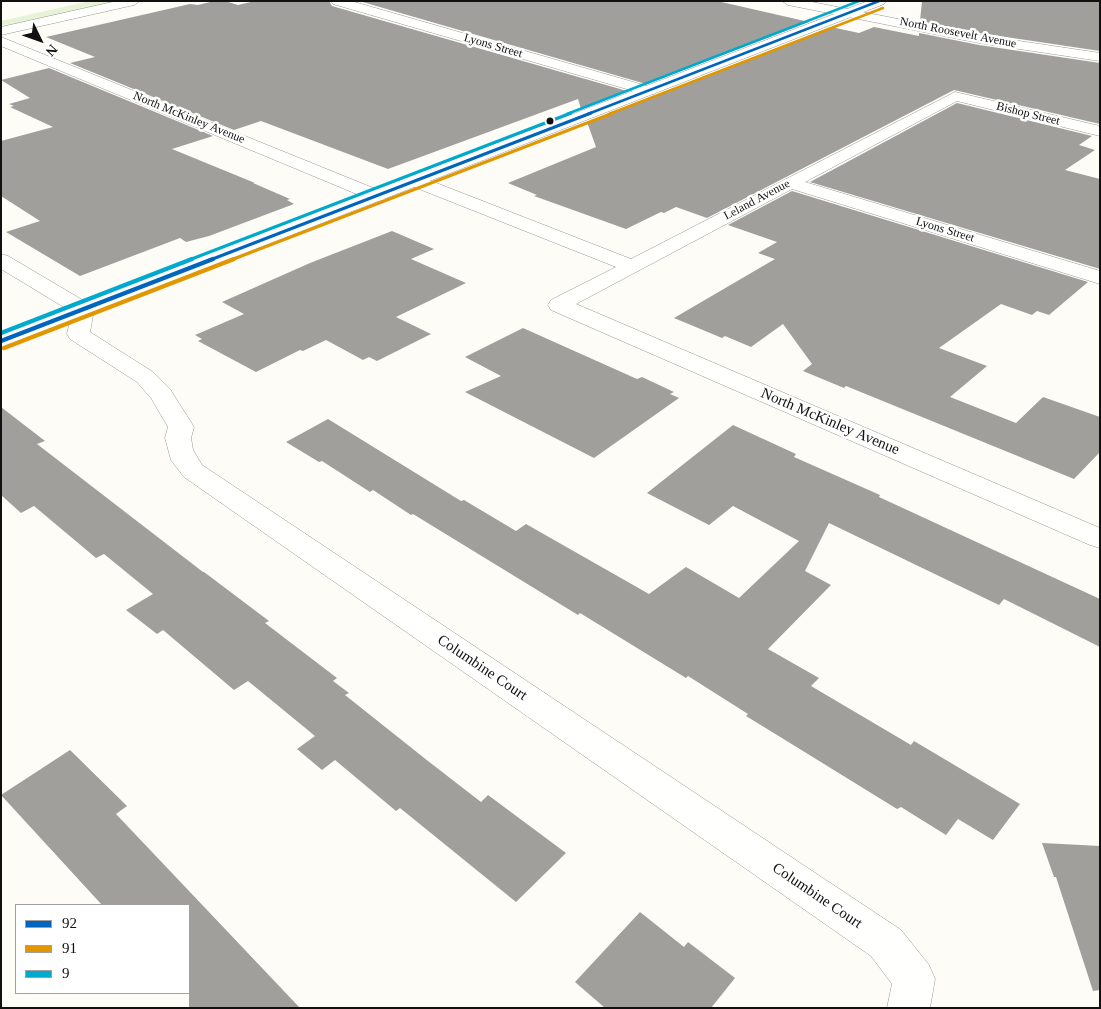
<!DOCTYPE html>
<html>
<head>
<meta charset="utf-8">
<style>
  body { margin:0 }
  #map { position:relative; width:1101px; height:1009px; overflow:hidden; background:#fdfcf7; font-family:"Times New Roman",serif }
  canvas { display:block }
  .frame { position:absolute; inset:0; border:2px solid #111; pointer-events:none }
  .legend { position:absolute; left:15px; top:904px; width:175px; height:90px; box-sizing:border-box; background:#fff; border:1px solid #a0a0a0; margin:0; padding:6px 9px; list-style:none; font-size:15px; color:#111 }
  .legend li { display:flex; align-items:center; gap:10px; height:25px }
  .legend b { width:25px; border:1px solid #a0a0a0 }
  .north { position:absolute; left:15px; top:15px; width:50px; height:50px; -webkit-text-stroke:4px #fff; paint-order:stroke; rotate:132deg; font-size:14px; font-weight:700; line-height:20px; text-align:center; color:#111 }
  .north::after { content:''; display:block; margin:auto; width:18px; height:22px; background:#111; clip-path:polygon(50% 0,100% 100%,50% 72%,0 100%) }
</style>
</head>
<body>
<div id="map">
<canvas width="1101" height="1009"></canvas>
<div class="frame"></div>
<ul class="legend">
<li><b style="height:6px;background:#0065bd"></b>92</li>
<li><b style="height:6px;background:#e09702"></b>91</li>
<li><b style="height:6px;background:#00a9ce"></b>9</li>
</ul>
<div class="north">N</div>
</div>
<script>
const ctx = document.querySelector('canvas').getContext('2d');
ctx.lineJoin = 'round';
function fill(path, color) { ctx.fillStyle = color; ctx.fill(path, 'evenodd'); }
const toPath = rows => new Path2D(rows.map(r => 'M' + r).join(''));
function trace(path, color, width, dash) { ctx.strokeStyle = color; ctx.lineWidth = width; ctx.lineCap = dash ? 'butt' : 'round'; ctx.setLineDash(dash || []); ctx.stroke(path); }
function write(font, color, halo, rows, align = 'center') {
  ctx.font = font + ' "Times New Roman",serif'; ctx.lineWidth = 5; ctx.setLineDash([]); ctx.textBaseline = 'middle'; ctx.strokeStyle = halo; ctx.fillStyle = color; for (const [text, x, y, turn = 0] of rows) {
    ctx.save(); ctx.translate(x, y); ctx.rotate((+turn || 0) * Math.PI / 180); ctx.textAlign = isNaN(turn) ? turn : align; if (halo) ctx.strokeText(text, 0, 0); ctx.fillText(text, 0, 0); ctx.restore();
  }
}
const green = toPath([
  [90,1,119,1,15,24,1,25,1,21]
]);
const building = toPath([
  [214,1,225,1,238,5,255,1,329,1,332,6,627,91,581,109,578,99,388,169,261,121,234,130,70,63,95,57,46,37,190,4,198,5],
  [359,1,717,1,809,22,646,84],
  [922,1,1100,1,1100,51,979,33,920,21],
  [831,27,859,33,874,27,919,36,919,33,979,45,1100,63,1100,124,954,90,707,218,676,207,664,213,661,212,626,229,534,196,537,195,508,183,596,147,587,122],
  [49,68,213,136,172,149,255,183,253,183,290,199,287,200,294,204,209,236,186,242,180,238,80,276,6,232,40,221,1,196,1,141,53,127,10,107,14,106,9,104,30,98,1,80],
  [957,103,1092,136,1079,145,1095,150,1065,170,1100,179,1100,269,810,182],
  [792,191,1088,282,1049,315,1037,311,1032,315,1001,304,939,348,987,366,950,397,1016,423,1043,397,1100,417,1100,452,1074,479,846,386,844,388,803,371,812,364,783,324,751,347,725,336,722,338,674,318,775,259,758,253,777,242,728,225],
  [392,231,434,249,411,259,466,283,396,317,431,334,377,361,369,357,363,360,326,340,303,351,300,350,256,372,198,341,202,339,195,335,244,314,222,302,310,263],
  [523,328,637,379,642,377,674,392,670,394,679,398,594,458,465,392,501,376,465,357],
  [1,407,45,441,37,444,203,572,204,572,269,621,265,623,337,678,333,681,349,693,345,695,428,761,481,802,488,795,566,853,516,902,400,808,396,811,335,760,322,770,297,749,315,736,248,681,234,690,163,630,157,634,126,610,153,594,104,554,96,558,34,506,21,513,1,495],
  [328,419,461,501,464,500,516,531,526,524,649,594,686,567,739,598,799,541,733,506,709,525,647,493,733,425,796,454,794,457,880,495,879,497,1100,599,1100,647,1004,599,999,605,829,523,805,571,831,585,768,649,819,678,811,686,911,745,914,741,1020,804,993,840,958,819,946,835,901,807,897,809,803,751,746,716,748,714,688,676,686,678,580,613,578,615,413,514,411,515,373,490,370,492,322,461,319,462,286,442],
  [70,750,127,806,116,814,300,1008,189,1008,189,905,102,905,1,795],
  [1042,843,1100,846,1100,990,1093,991,1056,877,1054,877],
  [640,912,684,947,688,942,735,978,711,1008,605,1008,575,982]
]);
const minor = toPath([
  [331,1,351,1,654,88,656,91,654,94,644,94,333,4,331,1],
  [782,1,807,1,979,35,1100,53,1100,61,979,43,788,5,782,1],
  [1,37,383,192,386,196,383,200,377,201,371,200,1,46,1,37],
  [955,92,1100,126,1100,136,957,101,805,182,1100,271,1100,284,792,189,576,304,1100,528,1100,548,1090,545,551,310,548,305,551,300,616,267,409,185,406,181,409,177,415,176,421,177,631,259,955,92],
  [1,254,8,256,91,305,94,310,90,332,153,372,170,389,194,427,191,438,193,450,202,465,901,930,929,965,935,979,930,1008,887,1008,892,984,871,956,184,477,171,460,165,438,168,427,151,398,137,382,70,339,67,334,72,312,1,269,1,254]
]);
const tertiary = toPath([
  [117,1,140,1,134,5,1,35,1,27,117,1],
  [868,1,886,1,884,4,1,348,1,333,868,1]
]);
const bus1Far2 = toPath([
  [588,114,879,1]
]);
const bus1Far1 = toPath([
  [210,260,591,113]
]);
const bus1 = toPath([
  [1,341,213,259]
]);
const bus2Far2 = toPath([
  [609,114,883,8]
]);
const bus2Far1 = toPath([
  [231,260,613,113]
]);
const bus2 = toPath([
  [4,348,234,259]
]);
const bus3Far2 = toPath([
  [567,114,859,1]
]);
const bus3Far1 = toPath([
  [189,260,571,113]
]);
const bus3 = toPath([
  [1,333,192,259]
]);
const markers = [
  [550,121,4.5,"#111"]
];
const farStreetnames = [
  ["North Roosevelt Avenue",958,33,11],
  ["Lyons Street",493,46,16],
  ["Bishop Street",1028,114,14],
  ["North McKinley Avenue",189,118,22],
  ["Leland Avenue",757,200,-28],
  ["Lyons Street",945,230,17]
];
const streetNames = [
  ["North McKinley Avenue",830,422,23],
  ["Columbine Court",482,668,34],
  ["Columbine Court",817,896,34]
];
fill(green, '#e7f3d7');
fill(building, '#a19f9c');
trace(minor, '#979795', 1);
trace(tertiary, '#979795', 1);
fill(minor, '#fffffe');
fill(tertiary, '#fffffe');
trace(bus1Far2, '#0065bd', 2.5);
trace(bus1Far1, '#0065bd', 3);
trace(bus1, '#0065bd', 4.5);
trace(bus2Far2, '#e09702', 2.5);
trace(bus2Far1, '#e09702', 3);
trace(bus2, '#e09702', 4.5);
trace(bus3Far2, '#00a9ce', 2.5);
trace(bus3Far1, '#00a9ce', 3);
trace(bus3, '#00a9ce', 4.5);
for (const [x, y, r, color] of markers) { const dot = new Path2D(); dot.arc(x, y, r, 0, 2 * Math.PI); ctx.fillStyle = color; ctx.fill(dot); trace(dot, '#fff', 2); }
write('12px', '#111', '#fff', farStreetnames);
write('15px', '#111', '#fff', streetNames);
</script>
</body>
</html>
